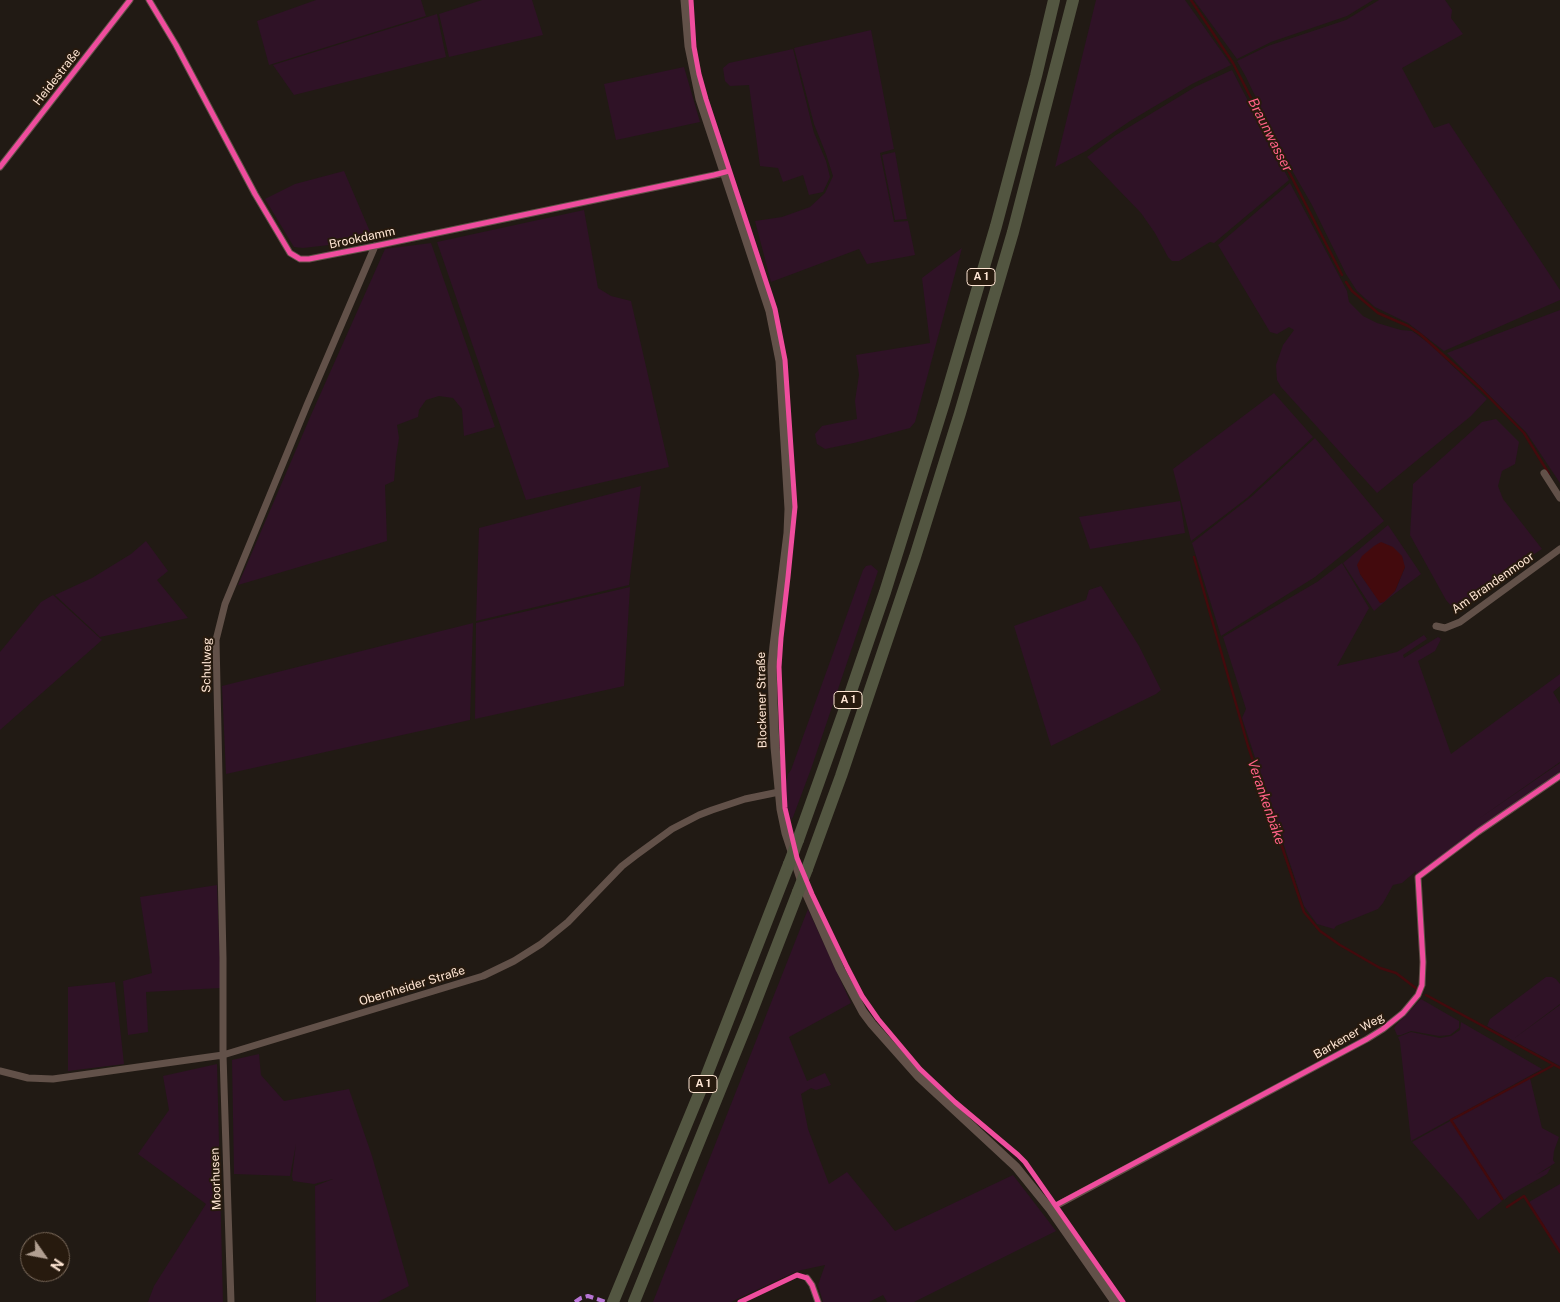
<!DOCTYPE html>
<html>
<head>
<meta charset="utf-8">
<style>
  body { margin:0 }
  #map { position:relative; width:1560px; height:1302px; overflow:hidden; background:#211a14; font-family:"Public Sans",sans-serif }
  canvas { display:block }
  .north { position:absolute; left:20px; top:1232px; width:50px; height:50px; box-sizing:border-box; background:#271a0e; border:1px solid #7d6c5d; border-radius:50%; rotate:123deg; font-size:14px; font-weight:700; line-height:20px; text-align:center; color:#ffe6d4 }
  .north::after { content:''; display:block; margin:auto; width:18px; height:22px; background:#b19f91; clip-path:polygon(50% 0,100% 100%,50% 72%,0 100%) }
</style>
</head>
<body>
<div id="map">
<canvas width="1560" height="1302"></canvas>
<div class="north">N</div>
</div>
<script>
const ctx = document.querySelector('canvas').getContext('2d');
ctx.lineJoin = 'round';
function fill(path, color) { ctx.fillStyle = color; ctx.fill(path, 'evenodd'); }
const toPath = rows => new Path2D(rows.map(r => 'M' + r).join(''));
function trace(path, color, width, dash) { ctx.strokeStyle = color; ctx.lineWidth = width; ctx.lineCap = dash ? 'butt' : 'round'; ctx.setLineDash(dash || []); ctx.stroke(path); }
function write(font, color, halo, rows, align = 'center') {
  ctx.font = font + ' "Public Sans",sans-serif'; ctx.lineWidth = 4; ctx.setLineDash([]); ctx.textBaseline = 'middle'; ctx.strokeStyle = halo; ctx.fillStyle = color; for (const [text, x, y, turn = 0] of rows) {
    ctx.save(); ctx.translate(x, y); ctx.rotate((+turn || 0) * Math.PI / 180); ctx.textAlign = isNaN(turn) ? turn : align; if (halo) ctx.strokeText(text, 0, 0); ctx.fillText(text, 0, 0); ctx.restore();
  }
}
const green = toPath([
  [316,0,421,0,426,16,269,65,257,21],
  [482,0,532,0,543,35,449,57,439,14],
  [1096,0,1185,0,1231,65,1192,84,1130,121,1086,151,1055,167],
  [1194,0,1373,0,1347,16,1271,42,1237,59],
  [1379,0,1445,0,1452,10,1451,18,1463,34,1402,68,1434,128,1449,123,1560,290,1560,300,1444,351,1408,323,1375,307,1357,291,1346,274,1312,205,1285,158,1246,77,1237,61,1268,46,1346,20],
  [437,14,446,57,294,95,273,65],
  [871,30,894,149,880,153,894,222,908,221,915,255,867,264,859,249,771,282,755,221,782,217,810,207,825,193,833,176,826,154,814,124,794,48],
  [793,49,814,133,826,161,830,177,823,192,809,195,803,175,783,182,778,168,760,166,749,85,730,86,725,81,723,68,729,63],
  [684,67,700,122,616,140,604,84],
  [1232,70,1289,180,1214,243,1210,242,1179,261,1172,261,1168,257,1155,233,1141,213,1087,157,1116,135,1195,87],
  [895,152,907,219,895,220,882,155],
  [344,171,371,234,338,244,303,248,294,247,265,199,295,184],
  [1290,183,1347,291,1349,302,1363,316,1377,323,1401,330,1412,331,1430,344,1487,399,1471,416,1377,493,1281,387,1277,380,1276,365,1283,345,1294,330,1289,327,1277,334,1270,332,1218,245],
  [584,210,598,288,611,296,631,301,669,467,526,500,437,242],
  [431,243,495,427,464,436,462,409,453,398,439,396,426,400,419,410,418,417,397,425,399,438,396,457,394,481,385,485,387,541,238,585,311,415,385,249],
  [962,248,915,422,910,428,854,443,825,449,817,444,815,434,822,426,857,419,855,401,859,375,856,355,930,343,922,278],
  [1560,310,1560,483,1526,432,1447,353],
  [1274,393,1313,437,1247,498,1191,541,1173,469],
  [1496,419,1519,442,1515,464,1502,471,1498,486,1503,499,1542,549,1498,578,1469,604,1459,610,1453,608,1446,600,1410,535,1413,484,1482,422],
  [1315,438,1384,521,1315,577,1221,636,1192,543,1251,497],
  [641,486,629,585,476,621,479,528],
  [1180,501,1185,533,1090,549,1079,517],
  [1388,525,1421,574,1389,598,1374,611,1343,563],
  [1405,567,1395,591,1381,603,1360,574],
  [146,541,168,571,157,580,188,618,100,637,55,595,92,578,131,554],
  [1342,563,1369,608,1337,666,1397,652,1424,635,1427,639,1403,655,1404,658,1438,637,1441,639,1435,651,1418,661,1451,754,1560,674,1560,686,1553,692,1560,704,1560,762,1477,820,1560,763,1560,774,1416,876,1416,871,1402,883,1393,885,1383,903,1378,909,1336,926,1334,929,1317,924,1304,906,1242,718,1246,709,1223,637,1317,582],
  [871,565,878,571,811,769,793,817,791,820,786,801,786,781,788,774,791,770,863,570,866,566],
  [1101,586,1139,646,1161,690,1156,694,1051,746,1014,626,1086,600,1089,590],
  [630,587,624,686,475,719,476,623],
  [53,595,102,640,0,730,0,652,41,602],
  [473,623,470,720,226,774,222,686],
  [217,885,221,988,146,992,148,1032,128,1035,123,981,152,973,140,897],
  [808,909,851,1003,789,1037,807,1081,825,1073,831,1085,816,1090,811,1088,801,1094,808,1129,829,1184,847,1172,895,1231,1013,1175,1056,1231,914,1302,887,1302,883,1295,869,1302,823,1302,818,1285,825,1265,797,1271,731,1302,653,1302],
  [1546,977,1552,977,1556,979,1560,984,1560,1004,1512,1040,1487,1026,1490,1019],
  [115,982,124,1064,68,1071,68,987],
  [1421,999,1459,1021,1459,1028,1450,1035,1439,1036,1411,1031,1401,1035,1397,1035,1394,1028,1397,1024],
  [1560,1005,1560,1066,1512,1040],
  [1461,1022,1542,1069,1411,1141,1400,1042,1398,1037,1411,1032,1440,1038,1451,1036,1460,1030],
  [259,1054,261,1075,284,1101,349,1089,372,1156,409,1286,378,1302,316,1302,315,1186,333,1179,314,1184,293,1181,292,1176,296,1144,290,1176,234,1174,232,1060],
  [217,1064,223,1302,148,1302,154,1286,206,1204,138,1154,169,1110,163,1076],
  [1530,1078,1542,1128,1559,1137,1554,1151,1553,1160,1555,1163,1536,1175,1551,1167,1547,1174,1510,1195,1504,1200,1452,1120],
  [1452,1120,1502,1201,1478,1220,1463,1200,1412,1142],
  [1560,1184,1560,1251,1529,1202]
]);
const water = toPath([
  [1381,542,1393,547,1402,556,1405,567,1395,591,1384,602,1380,603,1360,574,1357,565,1362,556,1374,546]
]);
const stream = toPath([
  [1191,0,1233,63,1342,275],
  [1346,282,1352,291,1378,313,1408,326,1420,334,1480,388,1524,433,1549,474],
  [1194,557,1248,746,1304,912,1320,931,1340,945,1380,968,1396,973,1417,989],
  [1426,995,1560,1068],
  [1502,1199,1451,1120,1552,1066],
  [1507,1207,1524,1196,1560,1252]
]);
const minor = toPath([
  [149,0,176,45,255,194,290,253,300,259,309,259,375,246,724,173],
  [0,167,130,0],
  [1544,473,1560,498],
  [1436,626,1445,628,1460,622,1560,549],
  [0,1071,28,1078,53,1079,223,1055,483,976,514,961,541,944,568,922,622,866,635,856,672,829,699,815,712,810,745,799,779,792],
  [1050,1209,1367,1039,1383,1029,1403,1013,1418,995,1422,985,1423,962,1418,877,1478,832,1560,776],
  [807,1278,812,1285,818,1302],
  [231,1302,223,1055,223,958,216,640,225,604,307,405,375,246]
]);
const tertiary = toPath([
  [685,0,689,46,700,99,770,311,780,361,789,509,788,533,774,646,772,667,773,701,775,747,781,809,786,833,804,888,840,969,863,1012,872,1024,919,1077,1016,1167,1050,1209,1115,1302]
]);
const motorway = toPath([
  [798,840,847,703,885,592,944,403,996,226,1036,76,1054,0],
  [807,869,841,776,915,557,960,413,1013,232,1073,0],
  [613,1302,704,1082,789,864],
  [634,1302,750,1016,798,892]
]);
const motorwayBridge = toPath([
  [789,864,798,840],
  [798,892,807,869]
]);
const quiet = toPath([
  [575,1302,581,1298,588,1296,606,1302]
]);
const cycleway = toPath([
  [149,0,176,45,255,194,290,253,300,259,309,259,375,246,714,175,729,171],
  [691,0,694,47,699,74,706,99,775,309,785,360,795,507,788,577,781,638,779,667,784,790,785,808,797,858,812,894,847,967,862,996,878,1019,920,1069,955,1102,1018,1155,1025,1162,1123,1302],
  [0,167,130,0],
  [1056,1205,1367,1039,1383,1029,1403,1013,1418,995,1422,985,1423,962,1418,877,1478,832,1560,776],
  [740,1302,797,1275,807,1278,812,1285,818,1302]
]);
const shields = [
  [981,277,28],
  [848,700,28],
  [703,1084,28]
];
const shieldNames = [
  ["A 1",981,277],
  ["A 1",848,700],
  ["A 1",703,1084]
];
const streetNames = [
  ["Heidestraße",57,77,-52],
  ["Brookdamm",362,238,-12],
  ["Am Brandenmoor",1493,583,-35],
  ["Schulweg",207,665,-89],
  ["Blockener Straße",762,700,-91],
  ["Obernheider Straße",412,986,-17],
  ["Barkener Weg",1349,1036,-30],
  ["Moorhusen",216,1179,-92]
];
const waterNames = [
  ["Braunwasser",1270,135,63],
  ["Verankenbäke",1266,802,71]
];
fill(green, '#2f1226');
fill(water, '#430a0d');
trace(stream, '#430a0d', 2.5);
trace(minor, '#625149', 7);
trace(tertiary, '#625149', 9);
trace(motorway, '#535641', 12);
trace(motorwayBridge, '#535641', 12);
trace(quiet, '#b673d3', 4, [8, 4]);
trace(cycleway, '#ef4d9e', 5);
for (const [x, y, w] of shields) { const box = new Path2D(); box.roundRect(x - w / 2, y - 8.5, w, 17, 4); ctx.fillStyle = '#271a0e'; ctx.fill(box); trace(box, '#ffe6d4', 1); }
write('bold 11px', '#ffe6d4', null, shieldNames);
write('12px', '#ffe6d4', '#271a0e', streetNames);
write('italic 14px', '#ff6287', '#271a0e', waterNames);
</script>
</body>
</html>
